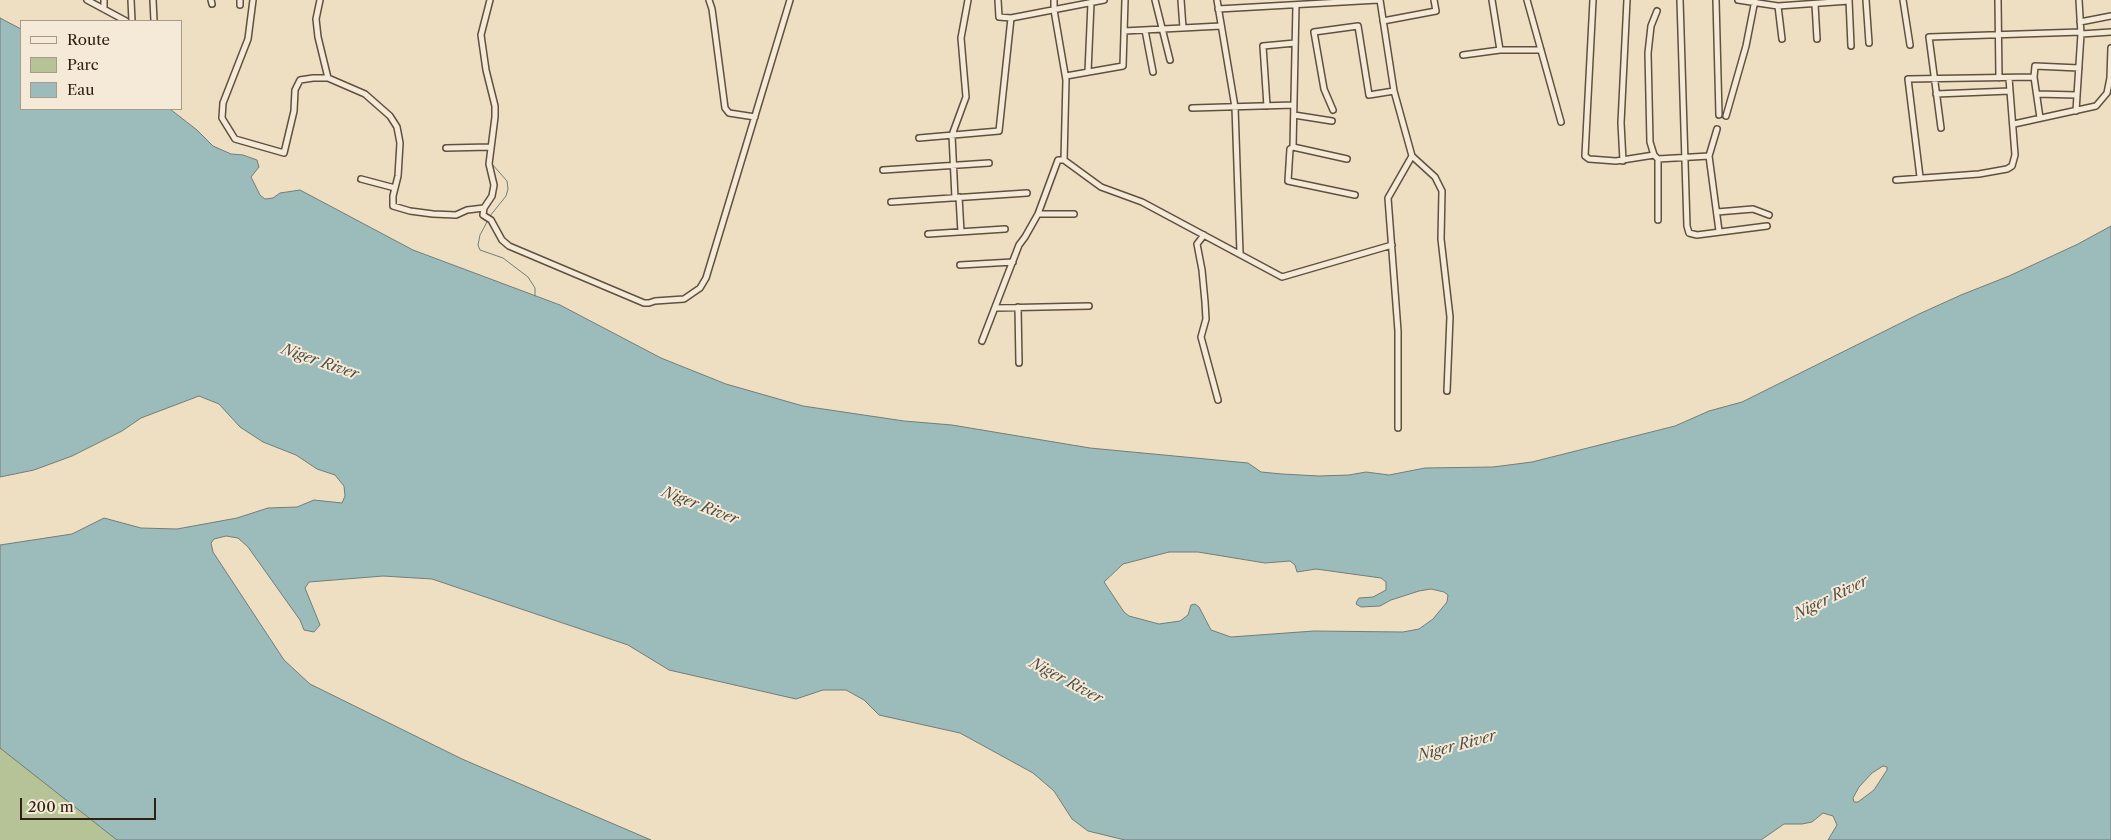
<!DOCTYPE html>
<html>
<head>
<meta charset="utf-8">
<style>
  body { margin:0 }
  #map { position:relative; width:2111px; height:840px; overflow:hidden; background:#efdfc2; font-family:"Libre Caslon Text",serif }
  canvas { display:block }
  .legend { position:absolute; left:20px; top:20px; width:162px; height:90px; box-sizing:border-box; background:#f5ead7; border:1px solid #a79a89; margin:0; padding:6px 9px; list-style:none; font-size:15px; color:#312113 }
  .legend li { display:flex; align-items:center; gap:10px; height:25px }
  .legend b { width:25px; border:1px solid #a79a89 }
  .scale { position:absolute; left:20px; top:798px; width:136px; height:22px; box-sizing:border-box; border:2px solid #312113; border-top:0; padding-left:6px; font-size:15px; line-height:18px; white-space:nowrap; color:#312113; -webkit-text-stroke:4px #f5ead7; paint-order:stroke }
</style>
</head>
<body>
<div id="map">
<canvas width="2111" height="840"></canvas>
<ul class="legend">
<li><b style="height:6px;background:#f5ead7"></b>Route</li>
<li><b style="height:14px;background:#b5c397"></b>Parc</li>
<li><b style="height:14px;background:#9cbbbb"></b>Eau</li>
</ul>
<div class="scale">200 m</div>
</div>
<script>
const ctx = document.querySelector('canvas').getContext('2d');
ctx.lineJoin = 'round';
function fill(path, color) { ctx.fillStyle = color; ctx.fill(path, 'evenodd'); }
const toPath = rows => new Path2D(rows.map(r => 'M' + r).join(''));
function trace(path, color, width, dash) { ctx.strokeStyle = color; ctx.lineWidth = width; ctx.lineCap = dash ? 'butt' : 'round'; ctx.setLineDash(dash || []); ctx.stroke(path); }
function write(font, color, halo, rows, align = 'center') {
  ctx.font = font + ' "Libre Caslon Text",serif'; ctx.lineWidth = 4; ctx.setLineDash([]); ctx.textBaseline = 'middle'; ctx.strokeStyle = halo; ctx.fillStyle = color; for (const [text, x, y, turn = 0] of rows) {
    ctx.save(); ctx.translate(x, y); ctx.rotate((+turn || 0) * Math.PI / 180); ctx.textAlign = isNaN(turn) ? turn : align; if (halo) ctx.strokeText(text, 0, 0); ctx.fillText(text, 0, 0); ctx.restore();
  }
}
const green = toPath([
  [0,748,27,768,117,840,0,840]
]);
const water = toPath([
  [0,18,21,29,21,109,170,109,197,130,213,146,231,154,243,155,257,160,259,167,251,177,260,195,265,199,273,198,280,193,300,190,413,250,560,305,661,358,726,384,803,406,904,421,952,425,1090,448,1248,463,1261,472,1282,474,1319,476,1349,475,1366,472,1389,475,1425,468,1493,467,1532,462,1675,426,1709,411,1742,402,1919,314,1961,295,2009,276,2078,244,2111,226,2111,840,1828,840,1837,825,1833,816,1823,813,1812,822,1802,824,1784,824,1761,840,1125,840,1088,831,1072,819,1054,791,1033,773,960,733,879,715,864,700,846,690,823,690,796,699,669,670,628,645,432,579,383,576,309,582,305,588,320,625,314,632,304,630,300,620,248,547,238,538,226,536,214,539,211,543,213,552,284,660,310,684,462,759,651,840,117,840,0,748,0,545,72,534,104,518,141,528,177,529,237,518,268,508,297,507,314,500,342,503,345,496,344,486,335,475,317,469,296,455,263,442,240,427,219,404,199,396,141,418,122,431,72,456,34,470,0,477,0,18],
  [1169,552,1198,552,1265,563,1290,561,1295,565,1297,572,1316,569,1381,578,1386,582,1386,590,1373,597,1359,598,1357,601,1356,604,1361,607,1380,606,1391,600,1419,591,1431,589,1444,592,1448,595,1447,602,1433,619,1419,629,1403,632,1314,631,1231,637,1211,630,1199,607,1195,604,1191,605,1188,615,1180,621,1159,624,1129,616,1124,612,1104,582,1123,564,1169,552],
  [1883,766,1887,767,1887,770,1874,790,1858,802,1854,802,1853,798,1859,787,1872,773,1883,766]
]);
const stream = toPath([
  [490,216,506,196,508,189,507,181,492,164],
  [488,220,480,235,478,245,480,250,503,258,528,277,535,288,535,296]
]);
const minor = toPath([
  [87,0,126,21],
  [104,0,104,9],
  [131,0,132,21],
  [153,0,154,21],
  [211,0,212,4],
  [240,0,240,5],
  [253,0,248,39,223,103,222,118,235,139,284,153,294,111,295,90,300,80,313,78,328,78],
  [320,0,316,19,318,37,328,78,365,94,390,116,397,127,400,143,398,176,393,196,393,206,410,211,433,214,456,215,467,210,484,208],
  [490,0,481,35,486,70,495,106,495,117,489,164,494,185,492,196,484,208,483,215,491,220,502,240,509,246,644,303,649,303,655,301,684,299,700,288,706,278,790,0],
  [709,0,712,9,725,108,729,113,755,117],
  [998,0,999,17,1011,18,1104,0],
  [1054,0,1054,10,1066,80,1064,160],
  [1155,0,1170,60],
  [1181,0,1183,28],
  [1217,0,1235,107,1240,253],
  [1380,0,1394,91,1412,156,1435,177,1442,191,1441,239,1450,317,1447,391],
  [1492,0,1500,50],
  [1527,0,1561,122],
  [1593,0,1585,156,1589,159,1616,161,1654,155],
  [1680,0,1687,226,1689,233,1697,235,1767,226],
  [1716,0,1719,115],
  [1738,0,1778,6,1849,1],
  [1849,0,1851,46],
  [1866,0,1869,43],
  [1903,0,1910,45],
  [1998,0,1999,78],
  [1815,4,1817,39],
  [1296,5,1293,147,1290,149,1288,181,1355,195],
  [1778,6,1782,39],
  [1218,9,1378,0],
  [1657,11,1651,26,1648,53,1650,142,1654,155,1658,159],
  [1383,21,1436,11,1434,0],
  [2080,22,2111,16],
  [1145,30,1153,72],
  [1124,31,1221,26],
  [2081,34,2111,32],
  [1463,55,1500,50,1541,50],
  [1088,72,1091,3],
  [1066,76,1123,66,1125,0],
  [1936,94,2010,91],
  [2037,94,2077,95],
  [1267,106,1263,46,1295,43],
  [1192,108,1294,105],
  [1333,110,1324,89,1314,32,1358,26,1369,95,1394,91],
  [2076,111,2081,34,2079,0],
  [1294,115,1332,121],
  [1726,116,1746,46,1755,0],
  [2040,118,2034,77,2035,66,2079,68],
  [2014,124,2096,106,2107,93,2110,78,2111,48],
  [1941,128,1929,37,2081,32],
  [919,138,999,131,1011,18],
  [1293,147,1347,159],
  [446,148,490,147],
  [1709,156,1719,231],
  [1623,161,1621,123,1627,0],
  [883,170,989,163],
  [1920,177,1908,79,2034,77],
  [361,179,395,188],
  [1896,180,1979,174,2007,169,2012,166,2015,155,2009,78],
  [959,197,961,232],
  [955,198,952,135,966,97,961,38,968,0],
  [891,202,1027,193],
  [1717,212,1753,209,1769,215],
  [1038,214,1074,214],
  [1658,220,1658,159,1709,156,1717,129],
  [928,234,1005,229],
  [1204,235,1197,244,1202,270,1205,302,1206,319,1201,337,1218,400],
  [960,265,1013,262],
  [1018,307,1019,363],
  [995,308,1089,306],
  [982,341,1019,245,1025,237,1038,214,1058,160,1064,160,1101,187,1142,202,1282,277,1392,245],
  [1398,428,1398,331,1388,198,1412,156]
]);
const waterNames = [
  ["Niger River",320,362,19],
  ["Niger River",700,506,21],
  ["Niger River",1831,598,-26],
  ["Niger River",1066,681,28],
  ["Niger River",1457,746,-15]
];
fill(green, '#b5c397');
fill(water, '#9cbbbb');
trace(water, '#717d78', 1);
trace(stream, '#717d78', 1);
trace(minor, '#60503f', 8);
trace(minor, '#f5ead7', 5);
write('italic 15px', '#514f45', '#f5ead7', waterNames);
</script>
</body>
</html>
